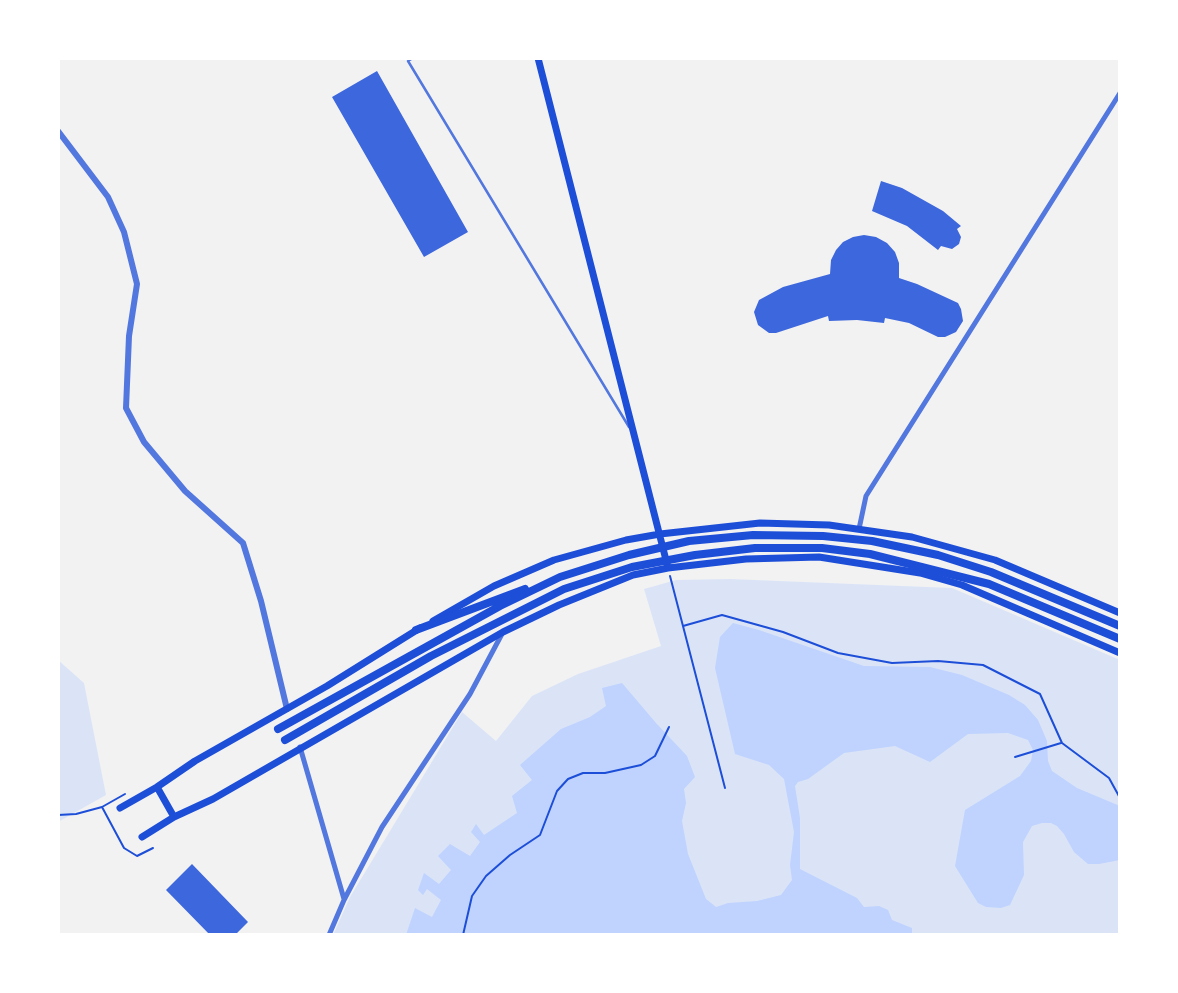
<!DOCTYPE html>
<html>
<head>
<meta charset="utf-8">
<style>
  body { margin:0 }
  #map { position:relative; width:1178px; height:993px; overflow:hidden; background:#f2f2f2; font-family:Overpass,sans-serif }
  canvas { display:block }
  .frame { position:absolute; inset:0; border:60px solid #fff; pointer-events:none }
</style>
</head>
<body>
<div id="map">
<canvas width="1178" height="993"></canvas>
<div class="frame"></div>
</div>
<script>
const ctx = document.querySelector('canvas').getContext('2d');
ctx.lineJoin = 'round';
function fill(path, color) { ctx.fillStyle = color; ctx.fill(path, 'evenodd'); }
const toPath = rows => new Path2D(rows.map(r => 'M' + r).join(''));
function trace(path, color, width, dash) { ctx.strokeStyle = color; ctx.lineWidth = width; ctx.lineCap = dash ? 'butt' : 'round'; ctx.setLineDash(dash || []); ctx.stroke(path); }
const green = toPath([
  [730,579,952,588,1120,660,1120,935,333,935,350,897,462,712,496,741,532,696,578,674,661,646,644,589,676,580],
  [58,660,84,683,106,795,58,822]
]);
const water = toPath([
  [733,623,759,630,864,666,930,667,962,675,1009,695,1025,705,1038,720,1047,741,1048,761,1052,771,1077,788,1120,806,1120,860,1099,864,1088,864,1074,852,1064,834,1057,826,1051,823,1042,823,1032,826,1023,842,1024,875,1010,905,1001,908,986,907,978,903,955,866,965,810,1020,776,1031,761,1033,750,1028,740,1008,733,968,734,930,762,895,746,844,753,808,779,798,782,795,786,800,818,800,869,857,898,864,907,879,906,888,910,892,920,912,928,912,935,406,935,415,908,432,917,441,900,427,889,423,895,418,890,424,873,439,884,451,870,438,856,450,844,470,856,480,842,471,832,476,824,484,835,517,813,512,796,532,780,520,765,561,729,590,717,606,706,602,688,622,683,656,723,687,756,695,777,684,789,686,803,682,821,688,854,706,899,716,907,728,903,757,901,781,895,792,880,790,865,794,832,784,779,769,765,735,754,715,668,720,637]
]);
const building = toPath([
  [377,71,468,232,424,257,332,97],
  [881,181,902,188,943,211,961,226,957,229,961,237,959,244,952,249,941,246,938,250,907,226,872,211],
  [864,235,876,237,887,243,895,252,899,263,899,278,917,284,958,303,961,309,963,321,956,332,945,337,938,337,909,323,885,318,884,323,857,320,829,321,828,316,776,333,769,333,758,325,754,312,759,300,783,287,830,274,831,260,836,250,843,242,853,237],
  [192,864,248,922,235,935,210,935,166,890]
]);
const path = toPath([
  [670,576,725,788],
  [683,626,722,615,783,632,838,653,892,663,938,661,983,665,1040,694,1062,743,1109,778,1120,798],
  [1015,757,1061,743],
  [102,807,125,794],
  [58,815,76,814,102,807,124,848,137,856,153,848],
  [463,935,472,896,486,876,510,855,540,835,557,791,568,779,583,773,605,773,641,765,655,756,669,727]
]);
const service = toPath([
  [413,58,408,61,629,427]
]);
const minor = toPath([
  [859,529,866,496,1120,93],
  [300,747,344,899],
  [329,935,344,900,382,827,470,694,503,632]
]);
const tertiary = toPath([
  [58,131,108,197,124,232,137,284,129,336,126,408,144,442,185,491,243,543,261,601,287,709]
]);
const secondary = toPath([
  [538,58,667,564],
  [433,621,494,586,554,560,626,540,660,534,760,523,829,525,912,537,995,560,1120,613],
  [157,787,174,817],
  [120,808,157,787,195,761,327,686,420,628],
  [142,837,174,817,213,799,503,632,559,605,633,575,668,568,746,559,819,557,920,573,962,585,1120,653]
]);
const trunk = toPath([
  [416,630,525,589],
  [278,729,500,606,560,577,629,555,689,541,753,535,823,536,872,541,938,555,991,572,1120,626],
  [285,740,431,656,564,589,632,567,695,555,755,548,822,548,870,554,989,584,1120,639]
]);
fill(green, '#dbe4f7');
fill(water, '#bfd3fe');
fill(building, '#3d67dc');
trace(path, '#1d4ed8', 2);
trace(service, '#5277de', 2.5);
trace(minor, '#5277de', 5);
trace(tertiary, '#5277de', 6);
trace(secondary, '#1d4ed8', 7);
trace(trunk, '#1d4ed8', 8);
</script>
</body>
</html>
